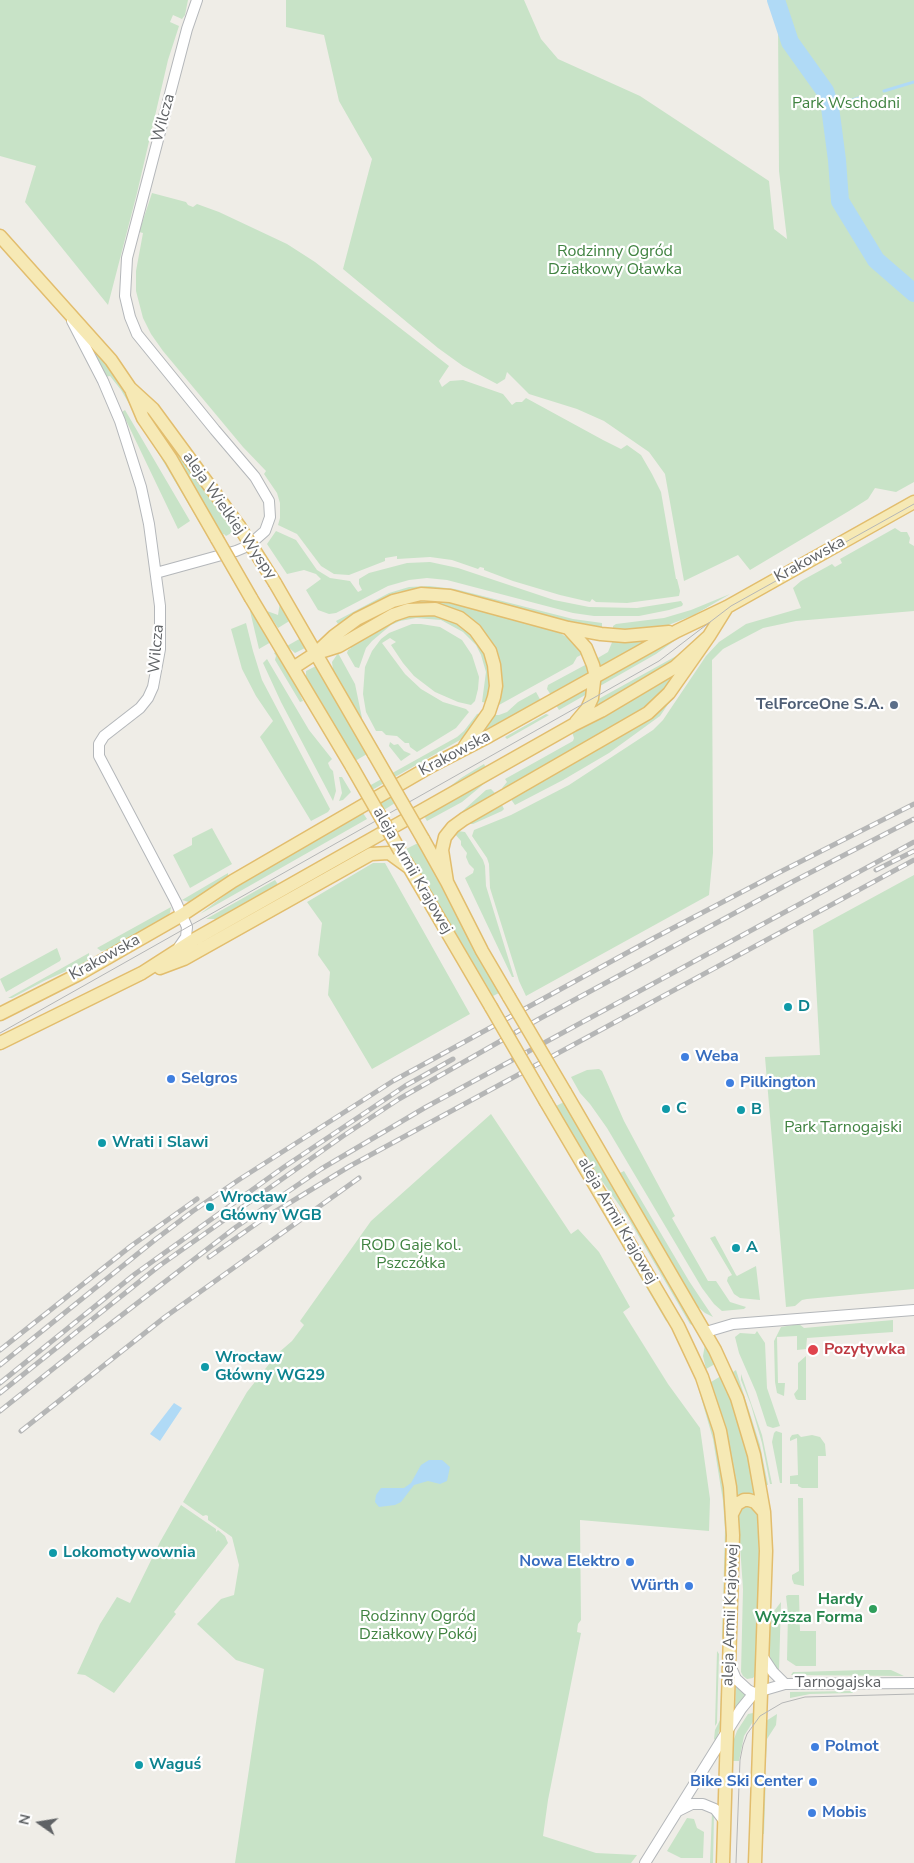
<!DOCTYPE html>
<html>
<head>
<meta charset="utf-8">
<style>
  body { margin:0 }
  #map { position:relative; width:914px; height:1863px; overflow:hidden; background:#efede7; font-family:"Nunito Sans",sans-serif }
  canvas { display:block }
  .north { position:absolute; left:15px; top:1798px; width:50px; height:50px; -webkit-text-stroke:4px #fff; paint-order:stroke; rotate:283deg; font-size:14px; font-weight:700; line-height:20px; text-align:center; color:#5f6265 }
  .north::after { content:''; display:block; margin:auto; width:18px; height:22px; background:#5f6265; clip-path:polygon(50% 0,100% 100%,50% 72%,0 100%) }
</style>
</head>
<body>
<div id="map">
<canvas width="914" height="1863"></canvas>
<div class="north">N</div>
</div>
<script>
const ctx = document.querySelector('canvas').getContext('2d');
ctx.lineJoin = 'round';
function fill(path, color) { ctx.fillStyle = color; ctx.fill(path, 'evenodd'); }
const toPath = rows => new Path2D(rows.map(r => 'M' + r).join(''));
function trace(path, color, width, dash) { ctx.strokeStyle = color; ctx.lineWidth = width; ctx.lineCap = dash ? 'butt' : 'round'; ctx.setLineDash(dash || []); ctx.stroke(path); }
function write(font, color, halo, rows, align = 'center') {
  ctx.font = font + ' "Nunito Sans",sans-serif'; ctx.lineWidth = 4.5; ctx.setLineDash([]); ctx.textBaseline = 'middle'; ctx.strokeStyle = halo; ctx.fillStyle = color; for (const [text, x, y, turn = 0] of rows) {
    ctx.save(); ctx.translate(x, y); ctx.rotate((+turn || 0) * Math.PI / 180); ctx.textAlign = isNaN(turn) ? turn : align; if (halo) ctx.strokeText(text, 0, 0); ctx.fillText(text, 0, 0); ctx.restore();
  }
}
const green = toPath([
  [0,0,188,0,185,15,182,19,173,15,170,22,179,26,168,60,137,193,108,305,25,202,36,166,0,156],
  [286,0,524,0,541,39,558,59,640,96,769,181,774,229,787,239,779,171,778,24,768,0,914,0,914,482,896,492,875,488,868,499,849,511,750,570,738,555,684,581,665,474,649,452,604,421,577,409,529,394,507,372,505,379,497,384,463,366,438,348,343,269,372,159,339,101,324,35,286,27],
  [152,193,186,202,188,205,193,207,197,204,219,212,287,244,315,262,449,366,439,381,442,387,450,381,463,380,503,394,512,405,516,402,522,402,526,398,603,440,621,449,627,445,641,455,652,474,661,492,676,579,677,579,680,591,679,596,627,603,596,602,592,599,590,602,560,595,513,581,484,570,484,568,480,567,478,569,452,560,430,557,397,559,397,556,385,558,385,561,349,575,334,574,321,566,297,534,278,525,280,518,280,503,277,493,264,474,266,471,243,447,163,351,151,334,143,318,136,291,136,271,143,233,139,232],
  [83,336,101,357,129,399,211,537,209,539,121,390,110,376,104,377],
  [140,402,233,528,231,530,233,532,226,536,224,534,222,536],
  [125,410,190,521,178,529,122,412],
  [895,528,901,532,907,532,910,538,909,543,914,546,914,611,796,621,763,628,723,649,712,660,713,853,709,895,526,996,519,981,490,888,489,864,487,858,472,836,474,830,511,815,569,785,653,730,663,720,706,656,719,642,746,624,801,608,793,588,801,581,832,564,835,567,842,563,840,559],
  [276,531,296,540,317,570,330,578,350,581,358,592,362,590,359,584,359,579,369,573,407,563,430,562,458,568,554,600,589,607,637,608,681,601,683,604,682,606,669,610,639,616,594,616,573,613,447,580,427,578,409,580,388,586,336,613,329,614,318,610,306,590,321,579,316,574,304,570,287,574,267,544],
  [429,586,455,589,573,619,602,623,602,630,450,590,434,588,415,589,398,592,379,600,338,624,336,621,389,593,409,587],
  [730,594,694,615,666,626,657,628,613,631,613,626,616,624,664,618,691,610],
  [419,600,446,602,531,625,555,630,573,641,583,654,577,657,573,664,499,705,497,704,501,674,495,648,478,624,459,611,445,606,429,603,412,603,404,605,345,637,343,634,392,607],
  [280,602,291,620,278,628,267,611,278,615],
  [252,610,271,642,259,649,250,611],
  [407,615,438,615,457,622,478,641,488,662,491,685,487,703,482,702,486,672,481,655,476,645,463,632,441,620,416,618,400,621,391,625,372,641,366,648,359,668,355,667,347,653,348,650,351,648,349,645,391,621],
  [246,623,253,651,262,680,330,809,328,812,311,821,260,737,273,721,256,696,242,669,231,629],
  [412,624,421,624,440,627,462,640,472,655,479,677,478,689,475,701,471,705,458,702,435,692,414,676,403,663,391,645,396,642,390,638,382,643,405,674,421,689,443,702,466,709,469,712,456,728,417,752,410,747,409,743,405,743,397,736,386,735,382,731,376,731,366,712,363,694,365,667,372,651,381,639,389,633],
  [684,634,656,654,600,686,599,681],
  [301,638,305,648,295,653,287,646],
  [613,640,649,640,600,668,596,659,608,652],
  [277,651,295,683,303,701,300,702,275,660,276,656,274,653],
  [338,653,355,684,362,718,361,719,333,670,332,662],
  [678,655,680,655,679,658,592,712,595,701],
  [267,659,309,730,332,759,328,763,330,768,333,771,336,791,333,801,281,702,263,663],
  [587,664,589,673,587,675,551,695,547,689,548,685],
  [316,666,367,754,355,761,306,678,306,671],
  [677,672,664,691,640,712,504,789,502,788,507,782,505,779,573,741,574,738,572,732],
  [587,687,587,694,559,710,556,705],
  [536,692,541,701,484,731,492,715,499,715,507,712,518,702],
  [673,697,660,716,609,753,563,780,515,805,510,798],
  [481,713,466,736,460,740,372,790,369,786,457,737,464,731,477,714],
  [546,714,549,715,507,739,505,737],
  [562,738,485,783,462,802,427,821,424,816],
  [390,742,394,745,398,744,404,751,411,754,401,761,389,746],
  [484,764,486,768,444,791,461,778],
  [339,777,342,777,351,792,343,800,339,801,342,793],
  [491,789,496,794,457,816,486,790],
  [391,797,395,803,384,810,380,803],
  [501,803,504,809,502,811,473,824,468,824],
  [363,813,367,819,200,914,237,886],
  [212,828,232,864,190,888,173,855,192,845,192,838],
  [458,831,465,832,483,860,485,866,486,886,514,977,512,977,465,878,473,873,474,869,469,864,466,857,467,853,461,845,461,841,455,834],
  [418,843,499,993,493,996,406,849],
  [373,863,385,863,470,1014,372,1069,328,995,330,972,318,955,322,923,307,902],
  [228,873,228,877,192,903,182,900],
  [914,875,914,1289,807,1299,802,1300,795,1306,786,1307,765,1057,820,1055,813,930],
  [275,880,279,886,217,919,206,919],
  [171,907,170,913,166,917,107,950,101,951,97,948],
  [57,948,61,959,60,961,6,992,0,979],
  [89,953,89,959,84,963,44,981,12,998,8,998],
  [599,1069,602,1071,624,1121,675,1216,672,1218,708,1281,716,1281,730,1302,746,1307,744,1309,722,1311,714,1304,702,1288,607,1128,590,1104,580,1093,571,1077,587,1070],
  [564,1102,695,1326,696,1327,690,1324,627,1216,592,1167,556,1106],
  [491,1114,571,1234,578,1229,599,1252,630,1307,623,1312,668,1384,700,1428,710,1499,709,1531,580,1520,581,1620,578,1624,577,1632,581,1633,548,1800,543,1836,596,1853,637,1855,631,1863,235,1863,264,1669,236,1660,197,1624,221,1599,234,1595,239,1565,232,1537,208,1520,208,1516,206,1515,203,1516,183,1502,247,1392,277,1354,292,1341,304,1325,300,1321,371,1221],
  [624,1171,689,1281,713,1317,705,1313,698,1307,623,1179,620,1173],
  [715,1236,736,1275,737,1276,756,1266,760,1300,740,1298,734,1294,727,1281,728,1277,732,1275,710,1238],
  [623,1244,668,1321,668,1322,666,1321,622,1246],
  [893,1320,893,1332,807,1338,806,1349,797,1350,797,1336,777,1337,778,1383,785,1383,784,1396,777,1393,775,1382,774,1341,781,1327,799,1324,804,1328],
  [757,1331,765,1343,767,1388,780,1426,773,1428,767,1426,756,1392,739,1353,735,1337,740,1333,755,1334],
  [705,1344,715,1364,706,1369,703,1356],
  [806,1356,806,1400,798,1400,796,1399,794,1394,798,1389,798,1363],
  [736,1370,760,1445,768,1485,766,1485,754,1431,733,1372],
  [741,1374,762,1435,772,1484,770,1484,762,1443,751,1405,741,1380],
  [721,1376,736,1413,747,1451,755,1496,737,1497,726,1432,711,1382],
  [698,1387,699,1387,709,1416,723,1476,726,1513,726,1551,724,1637,722,1638,725,1530,723,1501,713,1439],
  [776,1431,782,1433,782,1483,780,1483,772,1442,774,1433],
  [798,1434,801,1437,812,1435,820,1437,825,1444,826,1456,818,1456,818,1488,802,1488,798,1486,798,1484,790,1484,790,1476,798,1475,797,1438,790,1441,790,1438,792,1435],
  [798,1498,803,1498,804,1586,794,1584,792,1579,792,1575,799,1571],
  [181,1505,216,1529,216,1532,218,1530,225,1536,228,1543,174,1612,176,1614,114,1693,85,1675,77,1674,100,1624,117,1597,130,1603,160,1542],
  [747,1506,751,1507,757,1513,759,1554,757,1673,753,1678,747,1679,743,1676,741,1672,743,1589,738,1516,741,1510],
  [788,1595,799,1595,800,1631,816,1631,816,1666,796,1666,787,1660,788,1613,786,1596],
  [781,1602,779,1670,772,1664,770,1657,770,1624,771,1615],
  [717,1651,719,1654,717,1723,715,1726],
  [722,1656,724,1660,722,1722,716,1741,714,1739,715,1730,720,1720],
  [864,1670,891,1670,904,1676,791,1675,793,1672,797,1672],
  [736,1685,746,1695,736,1708,735,1708],
  [853,1691,853,1693,810,1694,790,1698,790,1692],
  [753,1713,754,1720,744,1736,739,1761,731,1761,734,1739,737,1731,748,1714],
  [777,1714,776,1725,767,1739,766,1759,764,1760,766,1721],
  [764,1772,766,1774,764,1834,762,1834],
  [712,1813,714,1814,713,1863,710,1863],
  [687,1818,694,1819,697,1828,704,1832,703,1858,681,1858,667,1851]
]);
const water = toPath([
  [174,1403,182,1408,160,1441,150,1434],
  [429,1460,442,1460,450,1467,447,1481,440,1484,428,1481,414,1485,401,1502,395,1505,379,1507,375,1502,376,1495,381,1488,404,1488,411,1483,421,1465]
]);
const stream = toPath([
  [884,91,914,82],
  [830,107,862,97]
]);
const river = toPath([
  [776,0,790,42,825,91,830,107,837,160,840,201,876,260,914,293]
]);
const minor = toPath([
  [72,321,103,381,120,421,141,487,149,524,160,606,160,649,153,687,148,698,140,708,104,736,99,744,99,756,176,902,187,927,186,937,179,947],
  [156,573,236,551,248,546,265,531,270,517,269,501,255,477,215,430,137,334,130,317,125,296,127,258,187,29,197,0],
  [706,1332,733,1324,914,1310],
  [763,1657,773,1672,785,1684],
  [730,1665,736,1679,748,1690,754,1693],
  [678,1811,692,1804,703,1804,715,1809,725,1822],
  [645,1863,741,1709,754,1693,785,1684,914,1683]
]);
const major = toPath([
  [0,236,111,360,130,388,153,409,239,526],
  [132,392,143,418,171,459,217,539],
  [275,583,374,754],
  [251,598,352,767],
  [568,628,586,648,593,665,595,673,592,698,587,709,576,722],
  [317,653,339,646,393,615,408,610,435,609,460,618,475,630,490,651,494,665,496,686,494,697,489,712,465,746],
  [293,668,316,653,334,636,357,619,393,601,421,594,450,596,568,628,601,634,625,636,669,632],
  [423,839,447,882,482,951,509,997],
  [406,862,491,1007],
  [447,882,442,850,445,837,453,827,464,819,648,713,669,693,709,636,727,607],
  [160,968,184,959,371,854,389,853,411,869],
  [0,1014,79,974,182,915,233,881,431,766,489,736,677,631,727,607,914,502],
  [0,1043,142,973,195,939,573,725,601,711,675,667,709,636],
  [565,1092,715,1350,737,1398,754,1455,764,1512,766,1551,755,1863],
  [546,1102,678,1326,702,1377,720,1431,730,1487,733,1535,723,1863],
  [732,1514,737,1504,744,1500,749,1500,755,1502,764,1512]
]);
const tram = toPath([
  [0,1033,659,661,731,606,914,504],
  [736,1863,740,1760,743,1745,747,1734,760,1716,782,1703,805,1697,914,1694]
]);
const rail = toPath([
  [876,870,914,851],
  [209,1257,263,1219,350,1166,914,860],
  [0,1350,131,1246,197,1199],
  [0,1365,156,1239,193,1211,240,1179,393,1081,654,938,778,873,914,804],
  [0,1383,135,1274,284,1167,405,1086,453,1059],
  [0,1393,159,1266,343,1136,399,1099,539,1019,792,882,914,819],
  [0,1411,83,1345,236,1227,321,1169,426,1107,914,842],
  [21,1431,165,1317,359,1178]
]);
const majorBridge = toPath([
  [239,526,275,583],
  [217,539,251,598],
  [374,754,423,839],
  [352,767,400,851],
  [509,997,565,1092],
  [491,1007,546,1102]
]);
const markers = [
  [894,705,5,"#5c6f8a"],
  [788,1007,5,"#0f9aa8"],
  [685,1057,5,"#3f7fe0"],
  [171,1079,5,"#3f7fe0"],
  [730,1083,5,"#3f7fe0"],
  [666,1109,5,"#0f9aa8"],
  [741,1110,5,"#0f9aa8"],
  [102,1143,5,"#0f9aa8"],
  [210,1207,5,"#0f9aa8"],
  [736,1248,5,"#0f9aa8"],
  [813,1350,6,"#e0444e"],
  [205,1367,5,"#0f9aa8"],
  [53,1553,5,"#0f9aa8"],
  [630,1562,5,"#3f7fe0"],
  [689,1586,5,"#3f7fe0"],
  [873,1609,5,"#2e9e5b"],
  [815,1747,5,"#3f7fe0"],
  [139,1765,5,"#0f9aa8"],
  [813,1782,5,"#3f7fe0"],
  [812,1813,5,"#3f7fe0"]
];
const parkNames = [
  ["Park Wschodni",846,104],
  ["Rodzinny Ogród",615,252],
  ["Działkowy Oławka",615,270],
  ["Park Tarnogajski",843,1128],
  ["ROD Gaje kol.",411,1246],
  ["Pszczółka",411,1264],
  ["Rodzinny Ogród",418,1617],
  ["Działkowy Pokój",418,1635]
];
const streetNames = [
  ["Wilcza",164,118,-75],
  ["aleja Wielkiej Wyspy",229,516,55],
  ["Krakowska",810,560,-29],
  ["Wilcza",157,649,-85],
  ["Krakowska",455,754,-28],
  ["aleja Armii Krajowej",412,871,60],
  ["Krakowska",105,958,-29],
  ["aleja Armii Krajowej",617,1221,60],
  ["aleja Armii Krajowej",731,1615,-88],
  ["Tarnogajska",838,1683]
];
const serviceNames = [
  ["TelForceOne S.A.",884,705]
];
const cultureNames = [
  ["D",798,1007],
  ["C",676,1109],
  ["B",751,1110],
  ["Wrati i Slawi",112,1143],
  ["Wrocław",220,1198],
  ["Główny WGB",220,1216],
  ["A",746,1248],
  ["Wrocław",215,1358],
  ["Główny WG29",215,1376],
  ["Lokomotywownia",63,1553],
  ["Waguś",149,1765]
];
const shopNames = [
  ["Weba",695,1057],
  ["Selgros",181,1079],
  ["Pilkington",740,1083],
  ["Nowa Elektro",620,1562,"right"],
  ["Würth",679,1586,"right"],
  ["Polmot",825,1747],
  ["Bike Ski Center",803,1782,"right"],
  ["Mobis",822,1813]
];
const healthNames = [
  ["Pozytywka",824,1350]
];
const leisureNames = [
  ["Hardy",863,1600],
  ["Wyższa Forma",863,1618]
];
fill(green, '#c8e3c7');
fill(water, '#b0daf6');
trace(stream, '#b0daf6', 3);
trace(river, '#b0daf6', 18);
trace(minor, '#b4b7ba', 12);
trace(major, '#e2bd6d', 15);
trace(minor, '#fff', 10);
trace(major, '#f6e9b5', 12);
trace(tram, '#b5b6b6', 1);
trace(rail, '#b5b6b6', 5);
trace(rail, '#fff', 3, [9]);
trace(majorBridge, '#e2bd6d', 15, []);
trace(majorBridge, '#f6e9b5', 12);
for (const [x, y, r, color] of markers) { const dot = new Path2D(); dot.arc(x, y, r, 0, 2 * Math.PI); ctx.fillStyle = color; ctx.fill(dot); trace(dot, '#fff', 2); }
write('16px', '#408341', '#fff', parkNames);
write('16px', '#5f6265', '#fff', streetNames);
write('bold 16px', '#4e5e75', '#fff', serviceNames, 'right');
write('bold 16px', '#0d838f', '#fff', cultureNames, 'left');
write('bold 16px', '#366cbe', '#fff', shopNames, 'left');
write('bold 16px', '#be3a42', '#fff', healthNames, 'left');
write('bold 16px', '#27864d', '#fff', leisureNames, 'right');
</script>
</body>
</html>
